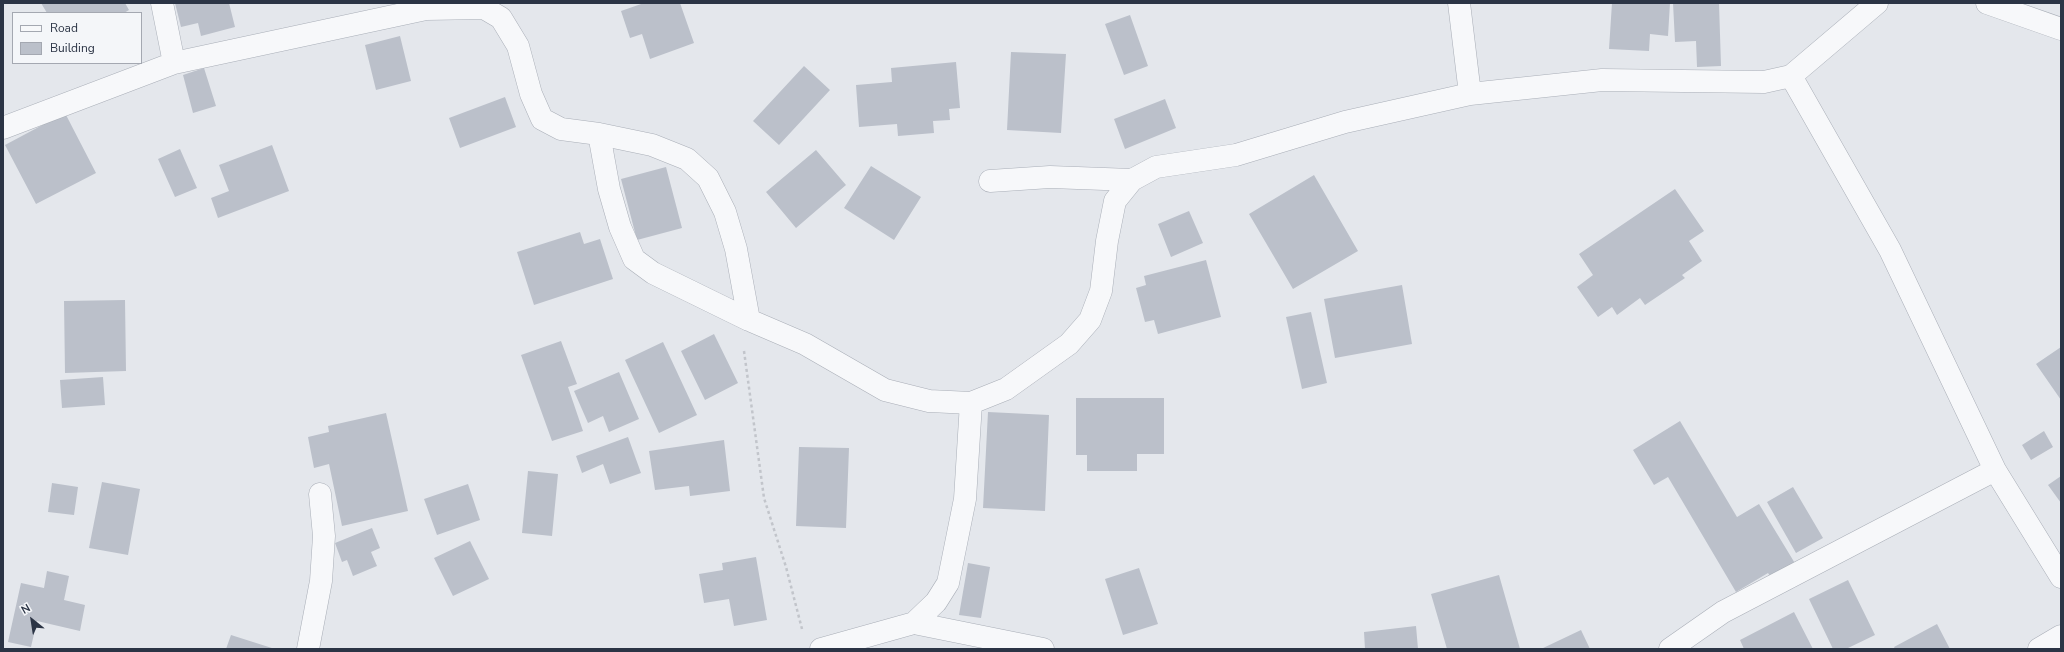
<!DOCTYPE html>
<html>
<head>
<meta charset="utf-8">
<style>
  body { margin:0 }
  #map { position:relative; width:2064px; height:652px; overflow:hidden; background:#e4e7ec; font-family:"Nunito Sans",sans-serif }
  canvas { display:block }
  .frame { position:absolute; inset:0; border:4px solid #2b3445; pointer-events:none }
  .legend { position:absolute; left:12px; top:12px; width:130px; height:52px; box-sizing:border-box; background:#f4f6f9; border:1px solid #a4a8b1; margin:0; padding:5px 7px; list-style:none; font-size:12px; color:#2b3445 }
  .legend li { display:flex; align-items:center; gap:8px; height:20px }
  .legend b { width:20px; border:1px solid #a4a8b1 }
  .north { position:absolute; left:12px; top:600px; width:40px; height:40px; -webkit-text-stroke:3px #f4f6f9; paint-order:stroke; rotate:330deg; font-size:11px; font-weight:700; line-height:16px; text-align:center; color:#2b3445 }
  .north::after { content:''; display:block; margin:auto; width:14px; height:18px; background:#2b3445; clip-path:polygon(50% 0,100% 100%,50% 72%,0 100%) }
</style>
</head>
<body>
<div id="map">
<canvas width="2064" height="652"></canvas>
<div class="frame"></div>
<ul class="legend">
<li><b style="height:5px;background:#f7f8fa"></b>Road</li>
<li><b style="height:11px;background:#bbc0ca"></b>Building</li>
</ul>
<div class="north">N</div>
</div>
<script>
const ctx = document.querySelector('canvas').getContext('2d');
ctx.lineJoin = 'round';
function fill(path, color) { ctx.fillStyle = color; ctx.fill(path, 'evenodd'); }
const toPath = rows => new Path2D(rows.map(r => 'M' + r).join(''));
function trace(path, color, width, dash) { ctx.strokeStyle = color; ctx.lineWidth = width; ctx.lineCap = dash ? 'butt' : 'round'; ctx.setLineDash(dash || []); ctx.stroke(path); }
const building = toPath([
  [41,3,125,3,129,10,124,13,47,13],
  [175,3,229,3,235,27,201,36,198,23,181,27],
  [644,3,680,3,694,43,650,59,642,34,630,38,621,11],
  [1612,3,1670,3,1668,36,1650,34,1649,51,1609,49],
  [1673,3,1719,3,1721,66,1697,67,1696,41,1675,42],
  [1130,15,1148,66,1124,75,1105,24],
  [400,36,411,81,376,90,365,45],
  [1011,52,1066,54,1061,133,1007,130],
  [956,62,960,108,949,109,950,120,933,121,934,133,898,136,897,124,859,127,856,85,892,82,891,68],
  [804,66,830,90,779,145,753,121],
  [204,68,216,106,193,113,183,75],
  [505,97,516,127,460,148,449,118],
  [1165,99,1176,128,1125,149,1114,119],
  [65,113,96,173,36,204,5,145],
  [272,145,289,191,218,218,211,198,229,191,219,165],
  [180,149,197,188,175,197,158,159],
  [816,150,846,185,796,228,766,192],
  [871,166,921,197,894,240,844,208],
  [666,167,682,228,637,240,621,179],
  [1314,175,1358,251,1293,289,1249,214],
  [1675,189,1704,231,1689,241,1702,261,1682,275,1685,278,1645,305,1640,298,1617,315,1612,307,1598,317,1577,287,1593,275,1579,254],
  [1189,211,1203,243,1171,257,1158,224],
  [580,232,584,244,600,239,613,279,534,305,517,252],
  [1206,260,1221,317,1158,334,1154,320,1145,322,1136,288,1146,285,1144,276],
  [1402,285,1412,344,1335,358,1324,299],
  [125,300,126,371,65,373,64,301],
  [1311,312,1327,383,1302,389,1286,317],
  [714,334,738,383,705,400,681,351],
  [561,341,577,384,568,387,583,431,552,441,521,355],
  [663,342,697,415,659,433,625,360],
  [2061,347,2061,400,2036,364],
  [619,372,639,419,609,432,603,416,588,423,574,391],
  [103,377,105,405,62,408,60,380],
  [1076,398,1164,398,1164,454,1137,454,1137,471,1087,471,1087,455,1076,455],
  [988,412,1049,415,1045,511,983,508],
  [386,413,408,511,342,526,329,464,314,468,308,437,329,432,328,426],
  [1680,421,1737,517,1759,504,1796,565,1772,579,1768,573,1736,592,1668,477,1654,485,1633,450],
  [2044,431,2053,447,2031,460,2022,445],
  [628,437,641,473,610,484,603,464,582,473,576,456],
  [724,440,730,491,690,496,689,486,655,490,649,451],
  [799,447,849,448,846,528,796,526],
  [528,471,558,474,552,536,522,533],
  [2061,476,2061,503,2048,485],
  [102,482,140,489,128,555,89,548],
  [52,483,78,487,74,515,48,512],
  [468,484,480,520,437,535,424,499],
  [1793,487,1823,538,1796,553,1767,502],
  [372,528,380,548,371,552,377,566,353,576,347,560,342,562,335,543],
  [470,541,489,579,453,596,434,558],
  [756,557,767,620,734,626,729,599,704,603,699,574,723,570,722,563],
  [968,563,990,567,981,618,959,615],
  [1139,568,1158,624,1123,635,1105,579],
  [47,571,69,576,64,600,85,605,80,631,37,621,31,647,8,642,21,583,44,588],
  [1499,575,1520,649,1447,649,1431,594],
  [1848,580,1875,635,1846,649,1833,649,1809,599],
  [1794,612,1813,649,1744,649,1740,640],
  [1937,624,1950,649,1895,649,1894,647],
  [1416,626,1418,649,1365,649,1364,632],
  [1581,630,1590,649,1541,649],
  [231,635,275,649,226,649]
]);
const path = toPath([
  [744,351,764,498,786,567,802,629]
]);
const minor = toPath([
  [162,3,174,63],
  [1459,3,1470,94],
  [1987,3,2061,29],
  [1791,76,1890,250,1995,470,2061,577],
  [3,128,174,63,426,9,484,8,501,18,518,46,531,94,542,119,561,129,599,134,652,145,687,159,708,178,725,212,736,249,749,320],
  [599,134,609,189,620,227,634,259,653,273,749,320,805,344,885,390,929,401,971,403,1006,389,1069,344,1090,320,1101,291,1107,241,1115,201,1132,180,1156,167,1236,155,1345,122,1470,94,1602,80,1764,82,1791,76,1877,3],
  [990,181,1050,177,1132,180],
  [914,623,1043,649],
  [308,649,321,581,324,536,320,494],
  [821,649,914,623,936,602,948,583,965,499,971,403],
  [1670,649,1723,612,1995,470],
  [2039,649,2061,636]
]);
fill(building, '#bbc0ca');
trace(minor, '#a9aeb7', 23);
trace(path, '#c2c5cb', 2.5, [3, 3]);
trace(minor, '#f7f8fa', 22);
</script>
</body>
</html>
